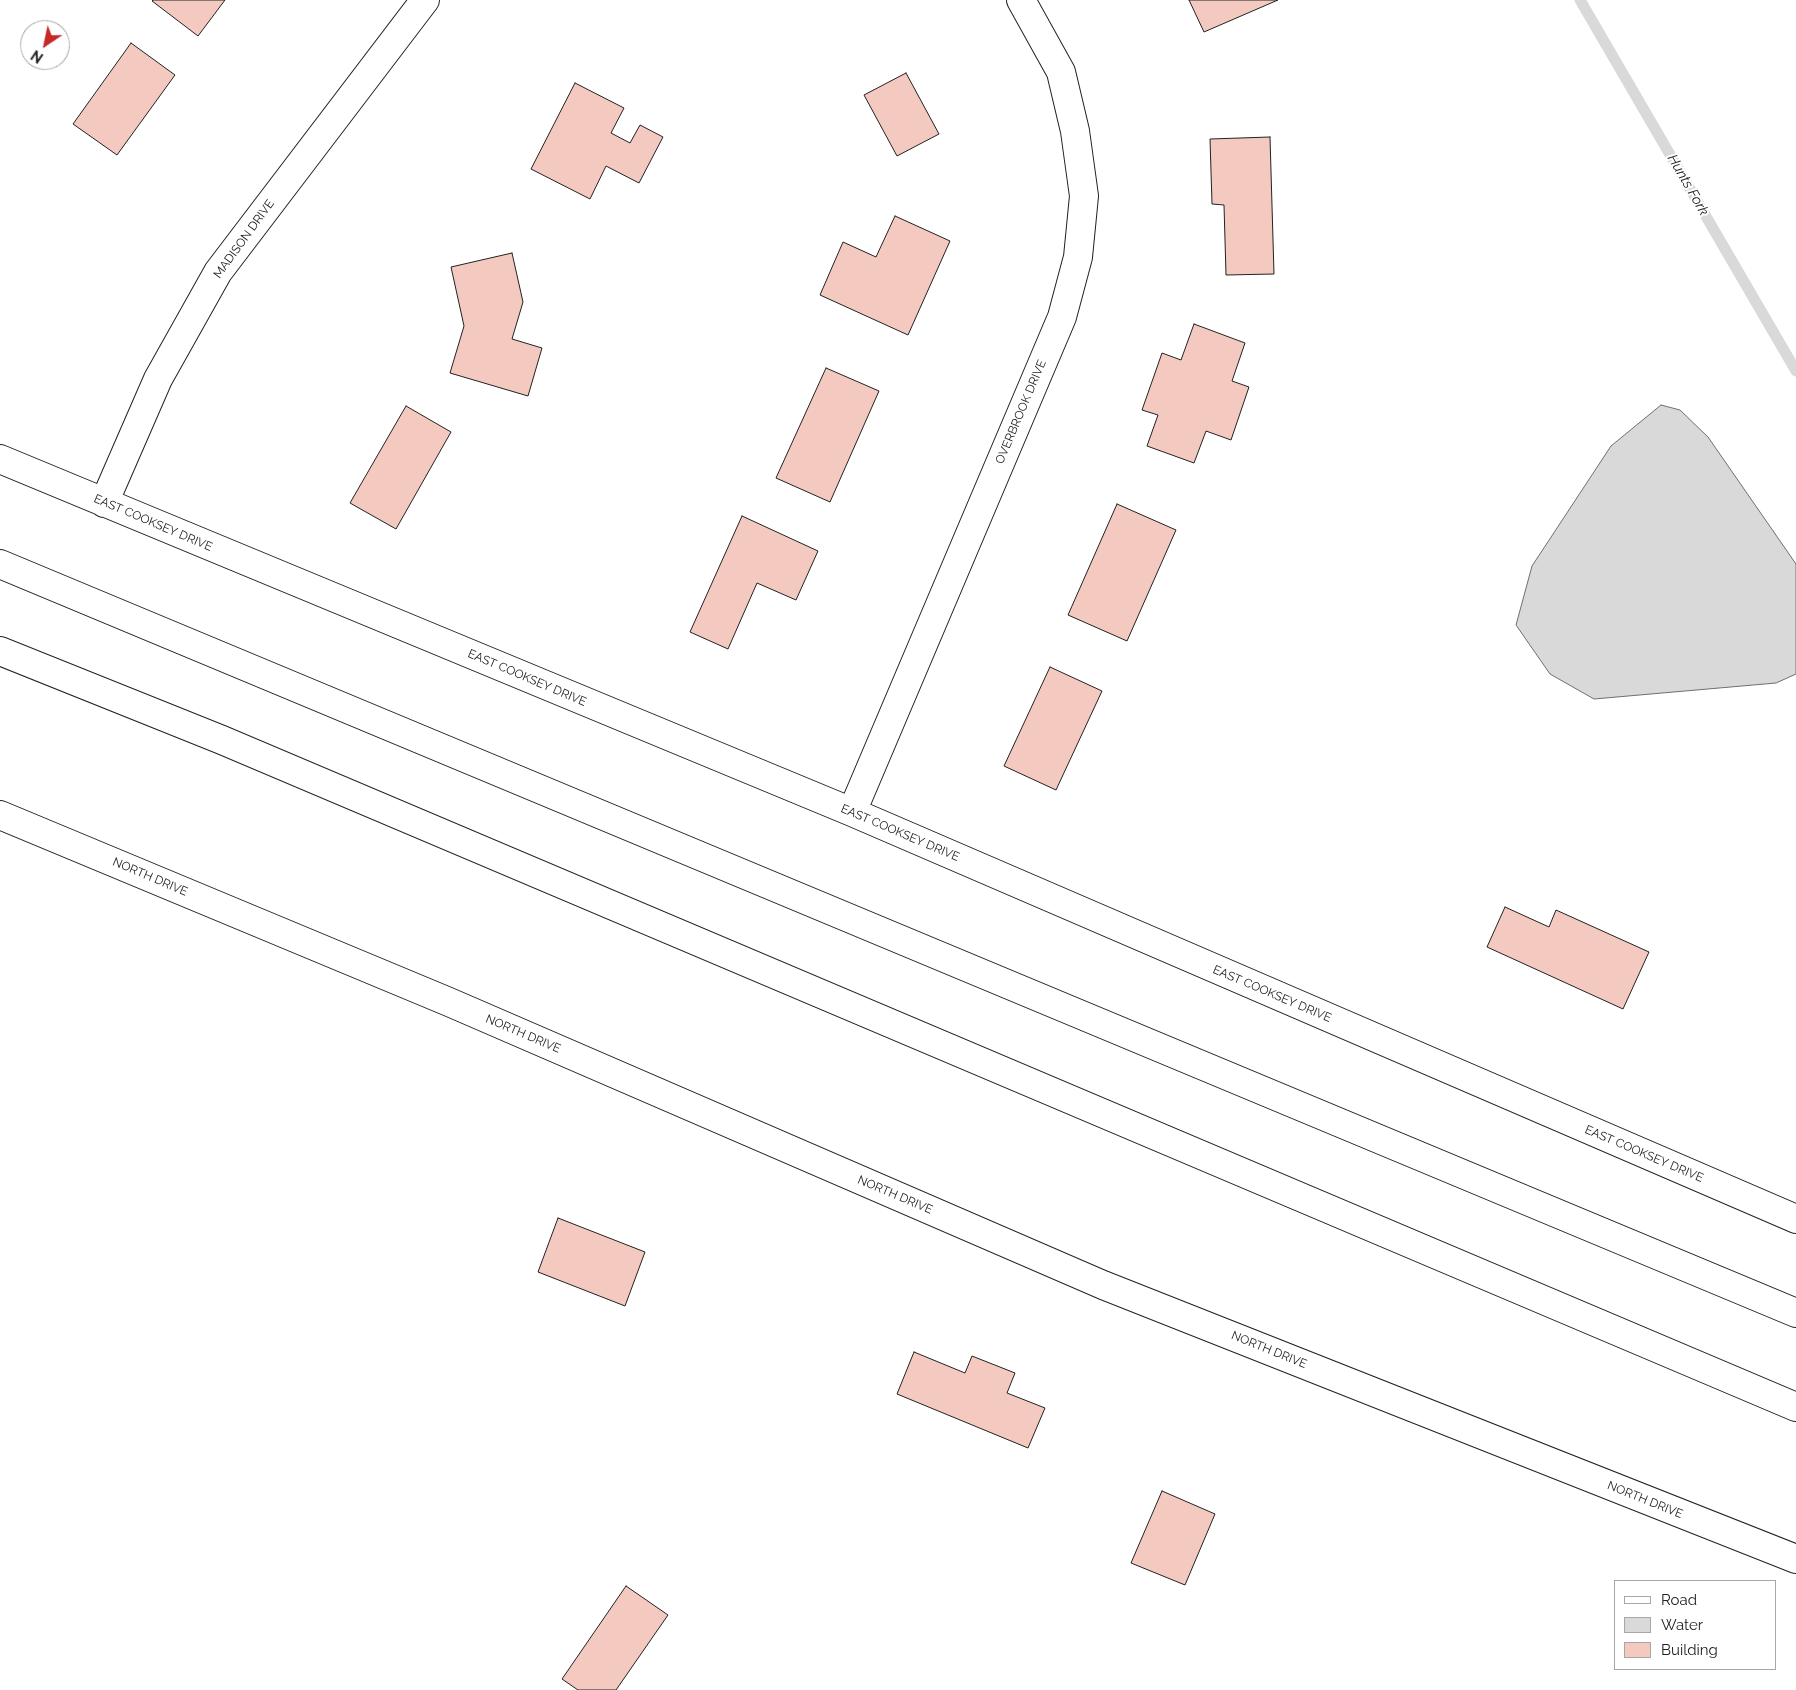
<!DOCTYPE html>
<html>
<head>
<meta charset="utf-8">
<style>
  body { margin:0 }
  #map { position:relative; width:1796px; height:1690px; overflow:hidden; background:#fff; font-family:Raleway,sans-serif }
  canvas { display:block }
  .legend { position:absolute; left:1614px; top:1580px; width:162px; height:90px; box-sizing:border-box; background:#fff; border:1px solid #a7a7a7; margin:0; padding:6px 9px; list-style:none; font-size:15px; color:#222 }
  .legend li { display:flex; align-items:center; gap:10px; height:25px }
  .legend b { width:25px; border:1px solid #a7a7a7 }
  .north { position:absolute; left:20px; top:20px; width:50px; height:50px; box-sizing:border-box; background:#fff; border:1px solid #a7a7a7; border-radius:50%; rotate:214deg; font-size:14px; font-weight:700; line-height:20px; text-align:center; color:#222 }
  .north::after { content:''; display:block; margin:auto; width:18px; height:22px; background:#c62828; clip-path:polygon(50% 0,100% 100%,50% 72%,0 100%) }
</style>
</head>
<body>
<div id="map">
<canvas width="1796" height="1690"></canvas>
<ul class="legend">
<li><b style="height:6px;background:#fff"></b>Road</li>
<li><b style="height:14px;background:#d9d9d9"></b>Water</li>
<li><b style="height:14px;background:#f3c9c0"></b>Building</li>
</ul>
<div class="north">N</div>
</div>
<script>
const ctx = document.querySelector('canvas').getContext('2d');
ctx.lineJoin = 'round';
function fill(path, color) { ctx.fillStyle = color; ctx.fill(path, 'evenodd'); }
const toPath = rows => new Path2D(rows.map(r => 'M' + r).join(''));
function trace(path, color, width, dash) { ctx.strokeStyle = color; ctx.lineWidth = width; ctx.lineCap = dash ? 'butt' : 'round'; ctx.setLineDash(dash || []); ctx.stroke(path); }
function write(font, color, halo, rows, align = 'center') {
  ctx.font = font + ' Raleway,sans-serif'; ctx.lineWidth = 4; ctx.setLineDash([]); ctx.textBaseline = 'middle'; ctx.strokeStyle = halo; ctx.fillStyle = color; for (const [text, x, y, turn = 0] of rows) {
    ctx.save(); ctx.translate(x, y); ctx.rotate((+turn || 0) * Math.PI / 180); ctx.textAlign = isNaN(turn) ? turn : align; if (halo) ctx.strokeText(text, 0, 0); ctx.fillText(text, 0, 0); ctx.restore();
  }
}
const water = toPath([
  [1661,405,1680,410,1708,437,1796,564,1796,674,1776,683,1594,699,1550,674,1516,625,1532,566,1611,446,1661,405]
]);
const stream = toPath([
  [1580,0,1796,371]
]);
const building = toPath([
  [153,0,225,0,198,36,152,1,153,0],
  [1189,0,1278,0,1204,32,1189,0],
  [131,43,175,75,117,155,73,124,131,43],
  [906,73,939,134,897,156,864,95,906,73],
  [575,83,624,108,611,133,630,143,640,125,663,137,639,183,606,166,590,199,531,169,575,83],
  [1270,137,1274,274,1226,275,1224,205,1212,204,1210,139,1270,137],
  [895,216,950,241,908,335,820,295,843,242,876,257,895,216],
  [512,253,523,302,512,339,542,348,528,396,450,373,464,326,451,267,512,253],
  [1194,324,1245,343,1232,381,1249,387,1231,440,1206,431,1194,463,1147,446,1158,415,1142,410,1162,353,1181,360,1194,324],
  [826,368,879,391,830,502,776,478,826,368],
  [406,406,451,432,396,529,350,503,406,406],
  [1117,504,1176,530,1127,641,1068,615,1117,504],
  [742,516,818,551,796,600,757,583,728,649,690,632,742,516],
  [1050,667,1102,691,1056,790,1004,766,1050,667],
  [1505,907,1549,927,1556,910,1649,952,1623,1009,1487,947,1505,907],
  [558,1218,645,1252,625,1306,538,1272,558,1218],
  [914,1352,965,1373,972,1356,1015,1373,1007,1393,1045,1408,1028,1448,897,1394,914,1352],
  [1162,1491,1215,1514,1185,1585,1131,1563,1162,1491],
  [626,1586,668,1615,616,1690,578,1690,562,1679,626,1586]
]);
const minor = toPath([
  [0,459,852,812,1796,1219],
  [104,503,158,379,218,272,425,0],
  [852,812,1062,317,1078,257,1084,196,1075,131,1061,72,1021,0],
  [0,815,449,1002,1103,1285,1796,1559]
]);
const highway = toPath([
  [0,564,1796,1313],
  [0,651,222,740,1796,1407]
]);
const streetNames = [
  ["MADISON DRIVE",244,239,-54],
  ["OVERBROOK DRIVE",1021,412,-67],
  ["EAST COOKSEY DRIVE",153,523,23],
  ["EAST COOKSEY DRIVE",527,678,23],
  ["EAST COOKSEY DRIVE",900,833,23],
  ["NORTH DRIVE",150,877,23],
  ["EAST COOKSEY DRIVE",1272,994,23],
  ["NORTH DRIVE",523,1034,23],
  ["EAST COOKSEY DRIVE",1644,1154,23],
  ["NORTH DRIVE",895,1195,23],
  ["NORTH DRIVE",1269,1350,22],
  ["NORTH DRIVE",1645,1500,22]
];
const waterNames = [
  ["Hunts Fork",1688,185,60]
];
fill(water, '#d9d9d9');
trace(water, '#6f6f6f', 1);
trace(stream, '#d9d9d9', 11);
fill(building, '#f3c9c0');
trace(building, '#222', 1);
trace(minor, '#222', 30);
trace(highway, '#222', 30);
trace(minor, '#fff', 28);
trace(highway, '#fff', 28);
write('12px', '#222', '#fff', streetNames);
write('italic 14px', '#222', '#fff', waterNames);
</script>
</body>
</html>
